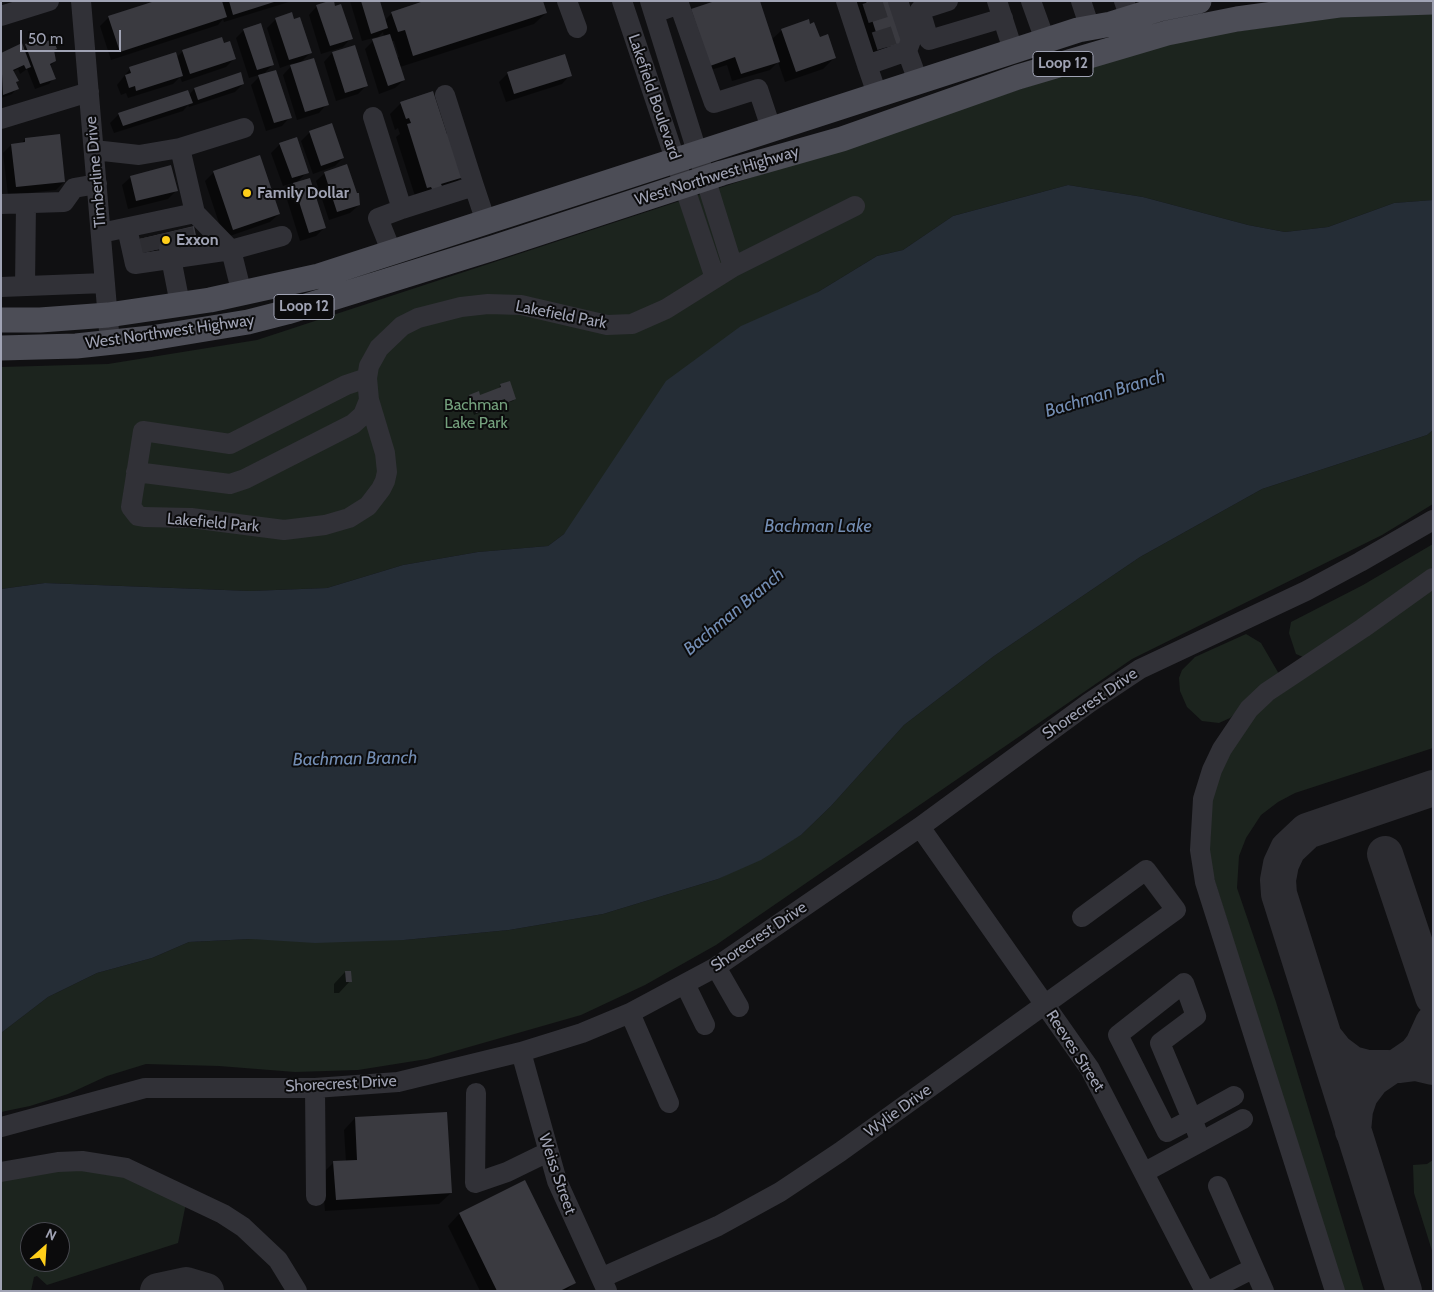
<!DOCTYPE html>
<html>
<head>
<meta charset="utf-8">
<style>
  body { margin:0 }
  #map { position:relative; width:1434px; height:1292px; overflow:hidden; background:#101012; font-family:Cabin,sans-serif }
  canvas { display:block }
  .frame { position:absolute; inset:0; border:2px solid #a0a3b4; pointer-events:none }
  .north { position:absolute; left:20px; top:1222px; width:50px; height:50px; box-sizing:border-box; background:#0b0b0c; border:1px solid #47484f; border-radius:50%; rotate:26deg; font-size:14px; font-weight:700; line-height:20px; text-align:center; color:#a0a3b4 }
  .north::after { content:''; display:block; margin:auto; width:18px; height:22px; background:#ffcf1a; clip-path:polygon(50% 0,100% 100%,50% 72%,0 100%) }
  .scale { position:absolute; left:20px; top:30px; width:101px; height:22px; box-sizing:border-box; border:2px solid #a0a3b4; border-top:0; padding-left:6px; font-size:15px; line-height:18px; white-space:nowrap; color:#a0a3b4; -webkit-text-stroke:4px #0b0b0c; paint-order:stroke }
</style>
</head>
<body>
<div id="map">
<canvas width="1434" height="1292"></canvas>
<div class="frame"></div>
<div class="north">N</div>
<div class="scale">50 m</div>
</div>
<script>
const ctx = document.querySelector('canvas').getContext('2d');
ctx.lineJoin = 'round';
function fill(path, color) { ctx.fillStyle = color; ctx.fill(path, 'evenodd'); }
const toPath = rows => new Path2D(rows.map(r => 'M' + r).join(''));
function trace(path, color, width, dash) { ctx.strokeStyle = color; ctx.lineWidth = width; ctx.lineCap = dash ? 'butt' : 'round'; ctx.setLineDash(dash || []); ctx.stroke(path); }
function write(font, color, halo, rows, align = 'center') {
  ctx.font = font + ' Cabin,sans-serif'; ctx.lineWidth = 4; ctx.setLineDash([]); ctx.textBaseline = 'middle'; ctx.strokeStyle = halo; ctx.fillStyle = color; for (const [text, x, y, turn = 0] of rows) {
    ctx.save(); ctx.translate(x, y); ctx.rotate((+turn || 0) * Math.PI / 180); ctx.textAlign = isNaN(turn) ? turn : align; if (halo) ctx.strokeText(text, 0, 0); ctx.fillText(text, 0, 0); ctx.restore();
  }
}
const green = toPath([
  [1433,11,1433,200,1394,203,1328,227,1285,232,1248,225,1143,197,1068,185,953,216,903,250,877,256,818,292,564,534,548,546,478,552,403,565,327,588,250,591,45,583,1,589,1,367,108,364,257,340,1115,58,1206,36,1349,15],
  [1433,430,1433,504,1382,535,1132,659,716,945,645,985,581,1015,427,1059,358,1070,295,1072,219,1066,146,1064,107,1076,68,1094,30,1106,1,1112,1,1033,48,997,97,973,152,958,189,942,251,939,404,940,509,930,603,914,718,879,801,835,831,806,904,725,994,656,1140,557,1262,489,1427,435],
  [1433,544,1433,567,1348,629,1303,657,1296,654,1289,633,1291,622,1363,585],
  [1433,586,1433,748,1295,793,1278,802,1261,815,1246,838,1239,856,1237,888,1276,1002,1364,1291,1342,1291,1209,862,1212,796,1228,752,1260,709],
  [1246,634,1261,643,1279,674,1230,718,1219,723,1202,721,1187,707,1180,691,1179,678,1182,670,1195,657],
  [1433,1160,1433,1254,1414,1193,1413,1165,1427,1164],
  [70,1168,120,1172,186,1203,178,1243,47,1285,37,1276,34,1277,31,1291,1,1291,1,1180],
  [30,1232,60,1232,60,1262,30,1262]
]);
const water = toPath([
  [1068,185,1143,197,1248,225,1285,232,1328,227,1394,203,1433,200,1433,430,1427,435,1262,489,1140,557,994,656,904,725,831,806,801,835,761,860,718,879,603,914,509,930,404,940,315,943,251,939,189,942,152,958,97,973,48,997,1,1033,1,589,45,583,250,591,327,588,403,565,478,552,548,546,564,534,666,381,741,326,818,292,877,256,903,250,953,216]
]);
const shadow = toPath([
  [159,1,292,1,224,22,223,19,218,25,111,60,100,26,109,17],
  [350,1,379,1,384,21,392,13,546,13,534,24,400,67,404,80,395,88,379,94,365,49,377,37,362,41],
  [383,32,384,37,375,40],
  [391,41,394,41,399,57,396,57],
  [856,1,889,1,903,44,873,56],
  [317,6,351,38,343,47,321,54,309,15],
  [684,18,771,40,782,30,810,25,834,58,823,69,785,82,778,62,770,70,732,81,727,65,701,73],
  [276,19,293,21,311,52,300,63,327,104,319,113,297,120,283,75,294,63,280,68,267,28],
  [244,30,273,64,262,76,290,117,282,126,266,131,251,85,262,74,249,78,236,38],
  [223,45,234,59,226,67,182,82,180,77,173,84,128,98,126,93,121,95,117,85,130,69,176,58,183,51],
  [26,46,53,51,55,61,50,66,54,78,49,84,35,89,27,69,20,74,18,69,12,72,17,81,15,83,17,88,12,94,1,98,1,53,23,49],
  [354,46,367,85,358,94,336,101,324,62,332,53],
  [508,73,570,75,562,84,506,102,499,82],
  [240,74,243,84,235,92,189,107,188,105,183,111,114,133,110,123,119,114,189,95,194,89],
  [401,103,446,136,462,176,451,188,416,199,396,137,400,134,398,128,395,130,390,114],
  [310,132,343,158,335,166,313,174,301,141],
  [25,139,64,182,56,190,8,195,3,153,11,145,21,144],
  [280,144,307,172,296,183,325,227,316,236,300,241,285,193,296,182,283,186,271,153],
  [347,166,359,198,359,205,350,213,329,220,316,181,325,173],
  [214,172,279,214,270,222,224,238,205,181],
  [131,177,176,191,168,199,128,209,122,185],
  [196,240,136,256,133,243],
  [509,382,515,398,513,401,503,404,502,400,482,408,481,412,474,415,468,398,470,396,479,396,499,390,500,385],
  [345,972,350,981,339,993,334,993,334,984],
  [355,1118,451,1193,439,1204,325,1211,322,1174,334,1162,346,1162,344,1130],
  [525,1182,575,1282,566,1291,480,1291,448,1226,459,1214]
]);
const taxiway = toPath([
  [1385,854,1433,997],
  [1433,1023,1423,1045,1416,1054,1400,1065,1416,1063,1433,1067],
  [1324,1037,1336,1052,1352,1064,1367,1068,1388,1068,1372,1079,1360,1095,1355,1110,1353,1131],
  [158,1291,186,1285,206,1291],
  [1404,1291,1279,894,1278,880,1281,864,1288,849,1307,831,1433,788]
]);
const building = toPath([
  [155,1,222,1,227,17,120,52,108,16],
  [229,1,274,1,274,2,233,15],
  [329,1,334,1,335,6,341,4,353,39,330,46,316,5],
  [361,1,380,1,388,28,371,34],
  [424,1,543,1,547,13,413,56,405,30,398,32,391,12],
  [715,1,760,1,780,62,741,74,735,57,710,66,691,9],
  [866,1,889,1,904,44,881,48],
  [292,12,294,19,300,17,312,53,289,60,275,18],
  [809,19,810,24,814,22,820,37,828,34,836,58,796,72,781,29],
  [261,23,274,65,257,70,243,29],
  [390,34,405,80,388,86,372,39],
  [222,37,224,43,230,41,236,59,190,74,182,50],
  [53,39,57,49,54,50,56,61,50,64,56,79,40,84,25,44,37,40,39,44],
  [22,43,31,67,26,69,24,65,13,70,19,81,16,82,19,89,3,95,1,53],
  [355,45,368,86,345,93,332,52],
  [176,52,183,76,136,91,135,86,129,88,125,75,131,73,129,67],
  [565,54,572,76,514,94,507,72],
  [314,58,329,105,305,112,290,65],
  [276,70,292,118,274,123,258,75],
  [241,72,244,84,198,100,194,88],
  [188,90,193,103,123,126,118,113],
  [433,91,447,134,450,133,464,177,441,184,443,188,433,191,431,187,427,188,407,124,411,123,409,118,406,119,400,102],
  [332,123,344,158,321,166,309,131],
  [60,134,65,182,16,187,11,144,25,142,25,138],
  [297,137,309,173,292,178,279,143],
  [260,155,280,214,233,230,213,171],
  [347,164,357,193,359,193,360,205,337,212,324,172],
  [171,165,178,191,136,201,130,176],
  [310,178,326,228,309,233,293,183],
  [194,226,197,240,138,254,135,240],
  [510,381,516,399,506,403,505,399,483,406,485,410,476,413,469,395,479,391,480,395,501,387,500,384],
  [345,971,351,971,352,982,346,982],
  [447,1112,452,1193,336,1200,333,1161,357,1160,355,1117],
  [525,1180,576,1283,560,1291,497,1291,459,1213]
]);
const minorTunnel = toPath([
  [872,1,887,47],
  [183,229,186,243],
  [166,233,169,247],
  [148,237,151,251]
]);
const minor = toPath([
  [81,1,110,343],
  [567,1,577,28],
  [622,1,715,278],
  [650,1,733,267],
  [846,1,867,65],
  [898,1,911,40,907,51],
  [948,1,920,10,929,40,1003,18],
  [997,1,1013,50],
  [1031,1,1045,40],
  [1081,1,1090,28],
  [1124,1,1130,18],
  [654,13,679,4,714,103,758,89,771,128],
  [1,16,49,1],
  [877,94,867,65,907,51,918,81],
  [373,117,402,209,474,186,445,95],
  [1,119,89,92],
  [180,148,244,128],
  [94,150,139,155,180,148,195,213],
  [474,186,486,222],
  [1,204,64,202,74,188,97,184],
  [127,228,135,264,231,250,282,236],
  [101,233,195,213,231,250,242,294],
  [169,248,180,304],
  [392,253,378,218,402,209],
  [25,286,26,204],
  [1,287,105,283],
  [367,378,346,385,230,444,143,431,131,507,138,516,144,517,191,518,284,530,325,525,349,518,368,506,381,489,385,481,387,472,385,453,369,400,367,378,369,366,379,348,402,326,418,318,461,307,488,304,521,305,607,325,632,324,666,309,733,267,855,206],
  [136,472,230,484,245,479,353,424,363,415,369,400],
  [920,827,1090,1069,1205,1291],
  [716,967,739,1007],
  [685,984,705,1025],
  [630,1013,669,1103],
  [521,1052,557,1181,607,1291],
  [315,1088,316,1196],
  [476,1093,475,1183,507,1172,548,1152],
  [1,1127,145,1088,315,1088,398,1082,521,1052,582,1033,630,1013,716,967,920,827,1089,703,1140,669,1306,591,1360,562,1433,520],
  [1201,1142,1192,1119,1160,1043,1196,1016,1184,983,1118,1035,1167,1132,1192,1119,1234,1096],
  [1,1172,58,1162,82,1161,126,1168,223,1214,243,1227,278,1260,297,1291],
  [1145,1172,1243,1119],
  [1218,1186,1264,1291],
  [601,1278,718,1226,780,1192,840,1152,1176,910,1146,870,1082,917],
  [1209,1291,1254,1268],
  [1335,1291,1205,882,1200,850,1203,799,1212,770,1222,749,1249,709,1267,692,1363,628,1433,578]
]);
const major = toPath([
  [1,320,40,320,108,315,210,300,319,276,1078,30,1111,24,1159,9,1199,1],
  [1,348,76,346,151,338,248,322,287,312,493,248,722,173,842,139,1018,77,1167,33,1237,19,1339,5,1433,2]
]);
const markers = [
  [247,193,5,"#ffcf1a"],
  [166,240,5,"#ffcf1a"]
];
const shields = [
  [1063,64,60],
  [304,307,60]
];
const shieldNames = [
  ["Loop 12",1063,64],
  ["Loop 12",304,307]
];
const streetNames = [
  ["Lakefield Boulevard",654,97,71],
  ["Timberline Drive",96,172,-95],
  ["West Northwest Highway",717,176,-17],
  ["Lakefield Park",561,315,11],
  ["West Northwest Highway",170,332,-8],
  ["Lakefield Park",213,523,5],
  ["Shorecrest Drive",1090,704,-35],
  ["Shorecrest Drive",759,937,-34],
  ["Reeves Street",1075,1051,57],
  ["Shorecrest Drive",341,1084,-3],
  ["Wylie Drive",898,1111,-36],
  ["Weiss Street",557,1174,71]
];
const poiNames = [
  ["Family Dollar",257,193],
  ["Exxon",176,240]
];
const parkNames = [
  ["Bachman",476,405],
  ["Lake Park",476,423]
];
const waterNames = [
  ["Bachman Branch",1105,394,-17],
  ["Bachman Lake",818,527],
  ["Bachman Branch",734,612,-40],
  ["Bachman Branch",355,759,-1]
];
fill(green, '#1c241e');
fill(water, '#252d36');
fill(shadow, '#0007');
trace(taxiway, '#2c2c31', 36);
fill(building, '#3a3a40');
trace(minorTunnel, '#2d2d32', 20, [20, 10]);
trace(minor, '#313137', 20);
trace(major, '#4c4d56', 25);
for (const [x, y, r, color] of markers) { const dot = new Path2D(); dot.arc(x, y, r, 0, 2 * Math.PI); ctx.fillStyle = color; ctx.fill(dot); trace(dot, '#0b0b0c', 2); }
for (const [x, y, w] of shields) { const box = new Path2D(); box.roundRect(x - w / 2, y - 12.5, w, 25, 4); ctx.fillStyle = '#0b0b0c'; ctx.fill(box); trace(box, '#a0a3b4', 1); }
write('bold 15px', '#a0a3b4', null, shieldNames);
write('16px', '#a0a3b4', '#0b0b0c', streetNames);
write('bold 16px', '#a0a3b4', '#0b0b0c', poiNames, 'left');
write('16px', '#74a17d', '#0b0b0c', parkNames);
write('italic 18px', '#738db3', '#0b0b0c', waterNames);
</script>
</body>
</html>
